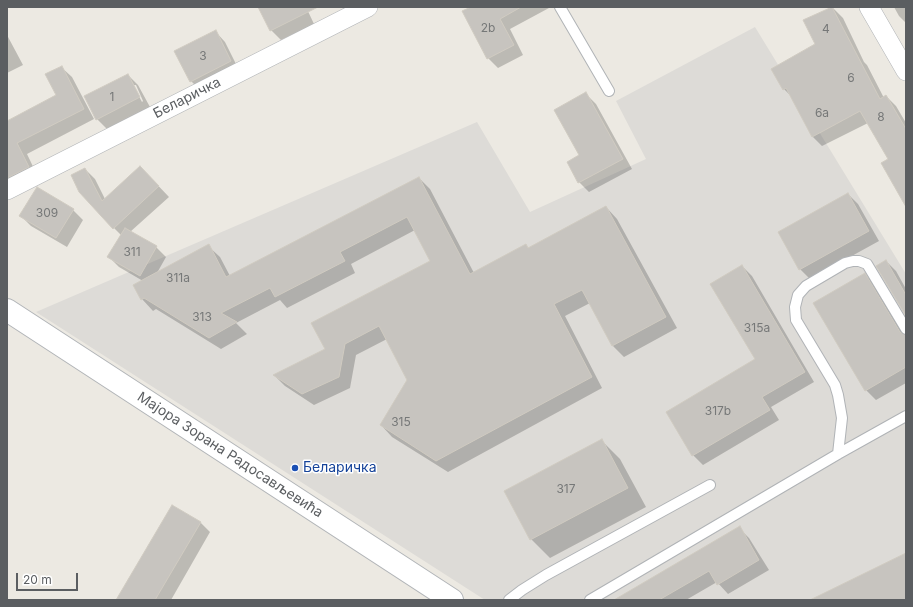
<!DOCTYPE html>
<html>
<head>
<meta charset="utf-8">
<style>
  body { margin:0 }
  #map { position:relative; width:913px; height:607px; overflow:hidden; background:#ece9e2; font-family:Inter,sans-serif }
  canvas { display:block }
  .frame { position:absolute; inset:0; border:8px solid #5b5e61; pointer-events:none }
  .scale { position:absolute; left:16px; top:573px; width:62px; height:18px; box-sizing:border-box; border:2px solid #5b5e61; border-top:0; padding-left:5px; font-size:12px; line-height:14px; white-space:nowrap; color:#5b5e61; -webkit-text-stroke:3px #fff; paint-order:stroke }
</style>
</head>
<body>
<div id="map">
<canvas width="913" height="607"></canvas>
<div class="frame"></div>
<div class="scale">20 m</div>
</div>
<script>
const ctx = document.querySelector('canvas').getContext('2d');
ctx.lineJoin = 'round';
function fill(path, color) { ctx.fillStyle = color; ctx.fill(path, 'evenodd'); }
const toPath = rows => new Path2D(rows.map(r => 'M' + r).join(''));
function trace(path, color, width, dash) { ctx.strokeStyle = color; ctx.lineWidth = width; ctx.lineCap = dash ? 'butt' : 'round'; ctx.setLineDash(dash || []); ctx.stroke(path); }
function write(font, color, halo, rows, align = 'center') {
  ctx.font = font + ' Inter,sans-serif'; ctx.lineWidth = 3; ctx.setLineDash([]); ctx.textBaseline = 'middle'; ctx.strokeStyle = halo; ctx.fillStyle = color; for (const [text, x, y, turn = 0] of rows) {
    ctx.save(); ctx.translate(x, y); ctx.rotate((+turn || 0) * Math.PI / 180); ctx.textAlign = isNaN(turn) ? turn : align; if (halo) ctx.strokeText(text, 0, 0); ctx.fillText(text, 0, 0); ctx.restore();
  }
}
const industrial = toPath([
  [755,27,906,274,906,600,485,600,36,312,477,122,530,212,646,159,616,101]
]);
const shadow = toPath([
  [259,7,306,7,314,24,281,40,271,30],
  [473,7,548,7,549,8,510,29,523,55,498,68,488,58],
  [894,7,906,7,906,23,899,16],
  [833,8,843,18,864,62,867,65,884,98,886,96,896,106,906,123,906,199,890,159,868,123,822,146,812,136,791,96,784,89,816,45,805,21],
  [215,31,225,42,240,72,201,91,191,81],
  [7,35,23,65,7,73],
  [61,67,72,77,94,119,27,154,38,177,7,193,7,123,57,96],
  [128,75,138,85,150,107,107,129,97,119],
  [133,85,136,85,143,101,142,102],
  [586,94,596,104,632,169,589,192,579,182],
  [85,169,95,179,105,199,150,177,169,197,130,232,156,247,166,257,157,273,208,246,220,257,230,276,419,178,430,189,474,273,526,246,529,249,606,207,617,219,677,328,624,357,613,346,590,303,565,316,602,388,448,472,392,437,381,425,408,380,387,339,356,355,350,388,314,405,285,386,274,375,326,350,432,262,415,230,351,264,355,273,287,308,280,300,236,323,247,334,221,349,156,309,153,311,142,299,143,281,119,267,109,257,121,235,114,228],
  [848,194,858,204,879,241,810,279,800,269,779,233],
  [73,210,83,220,67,247,31,226,21,216],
  [886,261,896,271,906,289,906,314],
  [742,266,752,276,814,382,771,407,779,420,703,465,693,455,756,360],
  [864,274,875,284,906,336,906,383,876,400,866,390],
  [601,440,620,459,646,507,550,558,531,539],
  [200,522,210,532,171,600,117,600],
  [739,528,749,538,769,570,728,594,717,582,686,600,616,600]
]);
const building = toPath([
  [258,7,318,7,270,31,258,7],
  [471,7,521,7,500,19,514,45,487,59,462,11,471,7],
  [832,7,880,99,886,95,906,129,906,207,881,163,888,159,860,111,812,137,786,88,783,90,771,69,815,44,803,20,832,7],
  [216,30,231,61,190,82,174,51,216,30],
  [62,66,84,109,17,143,29,167,7,178,7,121,56,95,45,74,62,66],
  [128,74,140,97,96,120,84,96,128,74],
  [586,92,623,159,578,183,567,162,579,155,554,110,586,92],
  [140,166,159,186,113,229,79,192,71,175,85,168,102,201,140,166],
  [419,177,470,274,526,244,528,248,606,206,666,317,612,346,582,290,554,304,592,377,436,461,380,425,407,380,379,326,345,344,339,377,302,394,273,375,325,349,311,323,430,261,407,217,340,252,345,261,275,297,270,288,221,313,237,322,209,338,144,298,141,300,133,285,209,244,226,277,419,177],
  [37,187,74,209,56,238,19,216,37,187],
  [848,193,869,231,799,270,778,232,848,193],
  [125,228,157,246,140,276,107,257,125,228],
  [886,260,906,295,906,316,876,266,886,260],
  [742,265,805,372,762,397,770,410,692,456,666,412,755,359,710,284,742,265],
  [865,273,900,332,906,335,906,367,865,391,813,303,865,273],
  [602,439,628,488,530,540,504,491,602,439],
  [172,505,201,522,155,600,116,600,172,505],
  [740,526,759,560,717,585,709,571,659,600,614,600,740,526],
  [906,553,906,600,810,600,906,553]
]);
const service = toPath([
  [560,7,609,91],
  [838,454,842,418,838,395,835,385,796,320,795,307,798,295,806,286,845,263,853,261,859,261,867,264,906,329],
  [509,600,522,590,546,575,710,485],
  [590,600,838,454,906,416]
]);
const minor = toPath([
  [869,7,906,71],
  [7,190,368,7]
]);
const secondary = toPath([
  [7,310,452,600]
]);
const markers = [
  [295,468,4,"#1a4fb4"]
];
const numberNames = [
  ["2b",488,28],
  ["4",826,29],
  ["3",203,56],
  ["6",851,78],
  ["1",112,97],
  ["6a",822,113],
  ["8",881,117],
  ["309",47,213],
  ["311",132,252],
  ["311a",178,278],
  ["313",202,317],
  ["315a",757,328],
  ["317b",718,411],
  ["315",401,422],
  ["317",566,489]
];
const streetNames = [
  ["Беларичка",187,98,-27],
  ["Мајора Зорана Радосављевића",230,455,33]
];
const transitNames = [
  ["Беларичка",303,468]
];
fill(industrial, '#dddbd7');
fill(shadow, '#0003');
fill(building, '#c7c4bf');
trace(building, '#d0cbc1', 1);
trace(service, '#b0b3b6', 12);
trace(minor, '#b0b3b6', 20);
trace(secondary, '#b2b5b8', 24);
trace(service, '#fff', 10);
trace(minor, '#fff', 19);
trace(secondary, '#fff', 22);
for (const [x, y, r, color] of markers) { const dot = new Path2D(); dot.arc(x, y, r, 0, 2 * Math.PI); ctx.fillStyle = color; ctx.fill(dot); trace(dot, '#fff', 1.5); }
write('12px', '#767878', null, numberNames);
write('14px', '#5b5e61', '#fff', streetNames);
write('14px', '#164399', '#fff', transitNames, 'left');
</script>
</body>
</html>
